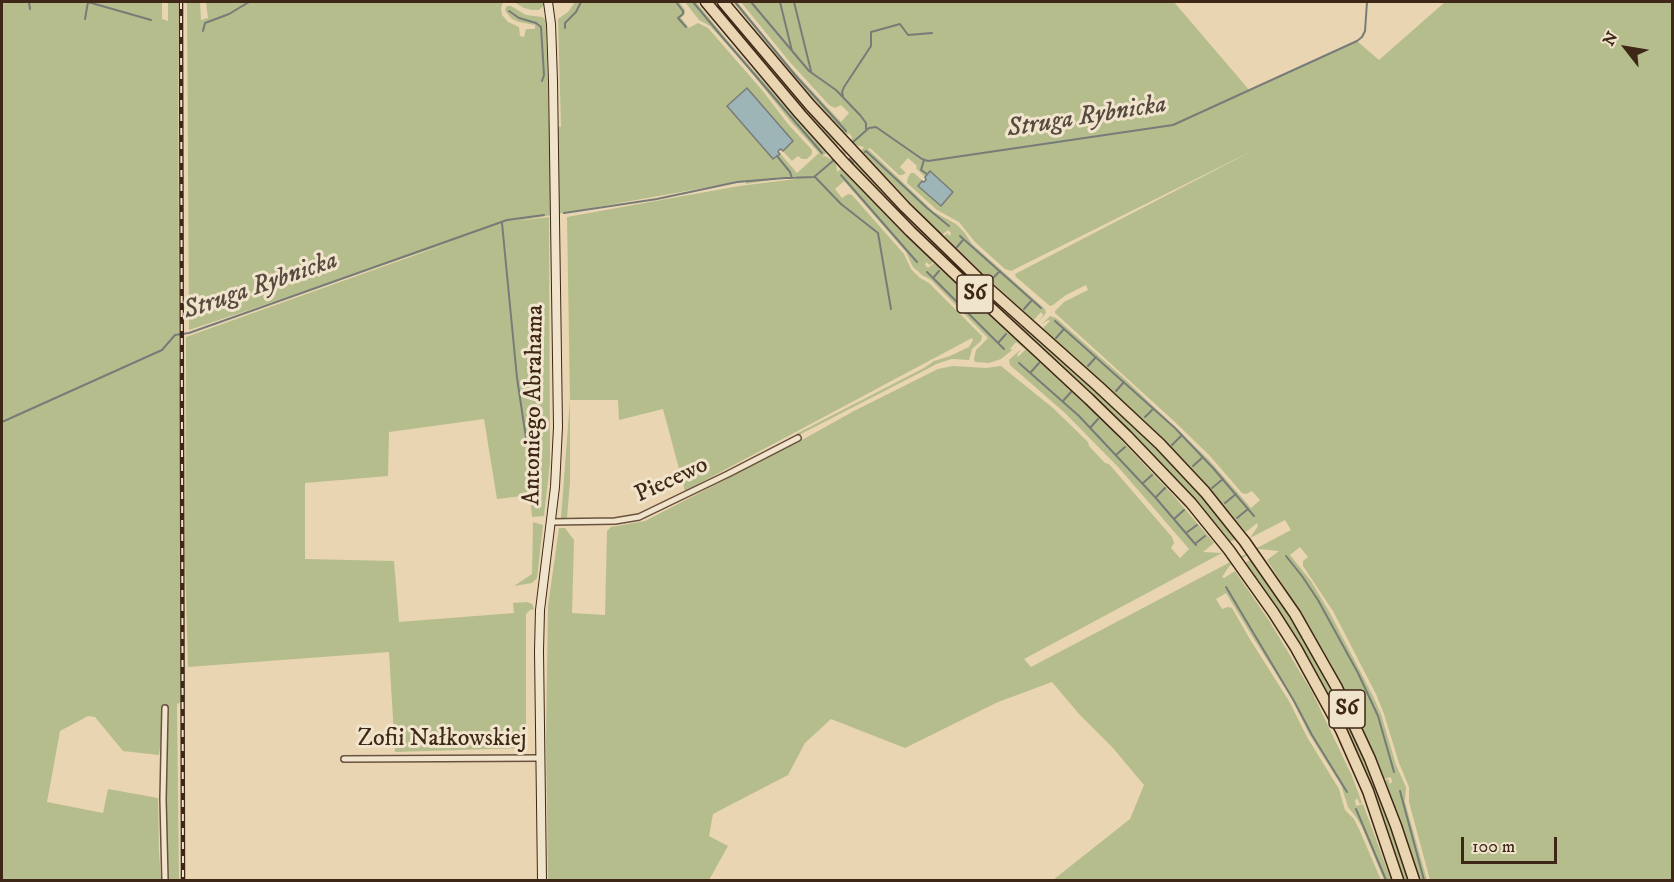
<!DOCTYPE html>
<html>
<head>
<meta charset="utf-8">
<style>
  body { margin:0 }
  #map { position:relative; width:1674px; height:882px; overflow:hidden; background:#e9d5b1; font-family:"IM FELL DW Pica",serif }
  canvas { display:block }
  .frame { position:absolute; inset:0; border:3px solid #3f2717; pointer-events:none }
  .north { position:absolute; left:1596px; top:18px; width:60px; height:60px; -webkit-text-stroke:4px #f1e4cc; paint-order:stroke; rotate:301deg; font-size:16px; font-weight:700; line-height:24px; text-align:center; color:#3f2717 }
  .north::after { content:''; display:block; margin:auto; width:21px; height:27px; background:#3f2717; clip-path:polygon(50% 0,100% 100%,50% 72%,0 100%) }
  .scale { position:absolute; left:1461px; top:837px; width:96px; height:27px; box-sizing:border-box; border:3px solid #3f2717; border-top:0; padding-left:8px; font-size:18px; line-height:21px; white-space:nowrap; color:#3f2717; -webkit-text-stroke:4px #f1e4cc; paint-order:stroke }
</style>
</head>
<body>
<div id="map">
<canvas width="1674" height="882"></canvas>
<div class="frame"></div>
<div class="north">N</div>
<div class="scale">100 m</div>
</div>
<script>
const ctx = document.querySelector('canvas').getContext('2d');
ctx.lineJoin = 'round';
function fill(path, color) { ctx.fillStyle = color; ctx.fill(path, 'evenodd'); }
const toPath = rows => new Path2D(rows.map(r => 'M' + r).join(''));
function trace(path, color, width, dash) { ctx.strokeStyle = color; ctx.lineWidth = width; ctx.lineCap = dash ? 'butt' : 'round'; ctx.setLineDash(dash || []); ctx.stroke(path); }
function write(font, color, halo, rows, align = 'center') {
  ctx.font = font + ' "IM FELL DW Pica",serif'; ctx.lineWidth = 6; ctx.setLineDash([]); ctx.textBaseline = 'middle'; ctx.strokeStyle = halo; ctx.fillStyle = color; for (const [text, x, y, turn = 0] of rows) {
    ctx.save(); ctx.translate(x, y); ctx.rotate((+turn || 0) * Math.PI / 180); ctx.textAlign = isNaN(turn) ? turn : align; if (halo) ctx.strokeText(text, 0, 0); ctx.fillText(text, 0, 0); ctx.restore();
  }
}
const green = toPath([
  [2,2,162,2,162,19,168,21,168,2,178,2,179,341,185,700,177,704,179,880,165,880,164,716,159,755,123,751,95,717,88,716,60,731,47,802,103,813,108,789,158,798,159,852,161,880,2,880],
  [187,2,200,2,201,20,208,18,206,2,503,2,501,8,502,15,508,22,519,27,520,36,524,37,526,29,535,29,535,25,519,22,512,19,506,12,505,9,507,6,511,6,526,15,542,17,546,20,549,125,561,127,558,19,568,12,575,2,679,2,685,10,685,13,681,18,689,28,698,23,708,28,762,90,788,124,812,150,812,154,807,159,802,159,798,156,792,161,781,149,748,88,727,105,772,159,779,154,778,151,797,173,819,153,791,122,743,62,710,26,699,20,685,2,696,2,727,40,825,151,826,153,822,157,825,156,830,159,851,141,852,137,849,133,851,132,846,135,844,133,794,77,733,2,737,2,785,62,841,122,849,113,841,105,835,108,829,105,788,60,741,2,1174,2,1250,91,1357,41,1379,60,1445,2,1672,2,1672,880,1430,880,1409,802,1409,787,1399,763,1384,714,1376,694,1333,611,1303,566,1303,561,1308,557,1300,547,1290,555,1311,581,1330,613,1373,696,1381,714,1396,765,1406,787,1405,802,1427,880,1420,880,1385,780,1388,779,1390,784,1392,782,1391,777,1384,779,1357,716,1330,662,1308,624,1267,560,1279,551,1259,549,1230,565,1222,577,1224,578,1235,571,1270,622,1312,692,1352,776,1362,803,1360,804,1357,798,1355,801,1356,806,1363,804,1391,880,1384,880,1362,827,1356,817,1348,807,1341,785,1309,734,1291,697,1252,636,1226,593,1216,599,1222,609,1228,607,1232,608,1251,641,1289,701,1307,737,1339,789,1345,810,1354,819,1359,829,1381,880,1053,880,1130,819,1144,785,1113,748,1080,715,1052,682,998,702,905,748,831,719,805,743,788,775,713,814,709,836,728,846,709,880,548,880,546,739,548,606,559,528,565,528,574,540,572,613,605,615,607,531,611,527,645,521,740,472,798,438,800,441,854,411,938,369,953,366,986,368,1001,366,1053,408,1088,442,1089,446,1105,463,1109,464,1172,537,1174,543,1171,548,1180,558,1189,549,1119,468,1065,413,1010,365,1009,360,1021,349,1017,355,1018,357,1026,349,1047,367,1087,404,1173,495,1214,543,1203,552,1222,553,1024,659,1031,667,1291,530,1285,520,1250,538,1258,526,1257,523,1246,532,1197,474,1148,424,1034,321,1035,321,1043,328,1050,321,1048,320,1042,324,1050,316,1056,318,1126,380,1208,459,1251,508,1260,500,1252,491,1246,494,1242,493,1210,456,1175,422,1055,313,1055,311,1064,302,1088,290,1086,285,1066,295,1053,305,1050,306,1016,277,1015,274,1256,149,1011,271,1005,269,975,242,959,222,937,210,907,183,908,177,911,173,914,173,924,182,922,181,918,186,941,206,929,172,925,177,927,179,916,168,917,166,908,158,900,167,906,173,902,175,899,175,870,148,868,149,934,212,956,224,964,232,972,244,1045,309,1046,313,1039,321,1043,315,1041,312,1033,321,944,236,947,233,950,236,951,233,948,230,942,235,863,154,861,151,864,147,856,145,836,163,837,172,841,169,843,171,933,262,930,265,926,262,925,265,928,268,934,263,1025,348,1025,349,1016,342,1010,349,1012,350,1017,346,1016,347,1001,359,989,363,975,362,974,359,976,350,988,338,931,280,922,275,913,267,906,252,844,181,835,189,842,198,848,194,852,195,904,254,911,269,920,278,929,283,982,336,981,341,972,349,969,360,952,359,936,364,933,366,797,436,796,434,924,368,934,361,950,356,969,347,973,340,972,338,685,491,663,409,619,420,618,400,570,400,570,482,567,518,561,518,570,400,567,217,739,186,796,179,796,176,746,184,746,181,737,182,518,221,549,217,550,462,544,516,532,517,530,495,497,499,484,419,389,432,388,476,305,483,305,559,394,561,399,622,514,613,513,603,527,602,532,604,534,609,530,610,526,614,526,748,395,752,389,652,188,667,185,559,186,337,452,242,189,330],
  [514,2,543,2,544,5,539,10,532,10,524,8],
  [712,2,717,2,773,69,839,144,836,147,802,109],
  [851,157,898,207,972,279,1148,439,1194,487,1237,539,1229,542,1188,492,1131,432,1059,363,945,259,848,160],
  [533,522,543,525,537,578,532,583,514,586,532,574],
  [1252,559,1304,637,1331,686,1366,762,1389,822,1409,880,1402,880,1379,807,1366,773,1350,739,1316,673,1287,625,1245,563]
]);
const water = toPath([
  [747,88,793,141,783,151,781,149,779,150,778,152,780,154,773,159,727,106,747,88],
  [930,171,953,192,941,206,918,186,922,181,924,182,926,180,925,177,930,171]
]);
const stream = toPath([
  [29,2,30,9],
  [88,2,151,20],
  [676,2,683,11,683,14,678,18,686,27],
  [693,2,724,39,822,153],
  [735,2,796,76,846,131],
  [751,2,809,71,836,90,860,115,866,123,866,129],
  [780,2,792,51],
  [794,2,811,71],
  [509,11,519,18,536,23,541,27,544,75,542,81],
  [85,19,88,2],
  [565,28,565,23,576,12,581,2],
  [203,31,205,23,229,14,249,2],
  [773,74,780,82],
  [843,96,842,92,844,87,871,46,871,32,900,24,908,35,932,33],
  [852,143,869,128,876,127,922,159,928,161,1173,125,1357,41,1362,37,1365,31,1367,2],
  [865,152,866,151,927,208,949,226],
  [777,156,790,172,792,178],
  [849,159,853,163],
  [924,160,921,170,927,174],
  [841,175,917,262],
  [815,177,841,204,878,233,891,309],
  [564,213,657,199,737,182,785,178,814,177,834,160],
  [502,223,517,378,534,491],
  [960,236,1041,308],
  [957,247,963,240],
  [927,272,1004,349],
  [933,278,939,271],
  [991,280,1000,271],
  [1024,309,1032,300],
  [966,313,974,304],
  [1055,321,1175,428,1213,468,1254,516],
  [1056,338,1064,329],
  [998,343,1006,334],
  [1019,363,1079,416,1155,497,1196,545],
  [1088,366,1096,357],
  [1031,372,1039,363],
  [1116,391,1124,382],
  [1063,401,1071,392],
  [1145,417,1153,409],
  [2,422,162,350,175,335,189,333,507,220,544,215],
  [1090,428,1098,419],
  [1172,445,1182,435],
  [1116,455,1125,447],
  [1193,466,1203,457],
  [1143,483,1152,475],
  [1212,488,1223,479],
  [1156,497,1165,488],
  [1225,503,1236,494],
  [1237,518,1248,509],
  [1174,519,1184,510],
  [1186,533,1197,525],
  [1196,543,1205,536],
  [1286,556,1302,576,1318,600,1358,673,1378,716,1394,772],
  [1226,587,1294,701,1312,735,1347,792],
  [1400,791,1424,880],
  [1356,809,1386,880]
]);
const street = toPath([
  [551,522,615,521,639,517,728,474,798,438],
  [344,759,540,758],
  [165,880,163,799,165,708]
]);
const secondary = toPath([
  [542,880,539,651,540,610,555,487,558,427,553,81,551,24,548,2]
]);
const highway = toPath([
  [706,2,800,114,844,163,910,231,977,295,1089,399,1127,436,1191,503,1229,550,1273,612,1296,648,1341,730,1368,791,1398,880],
  [723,2,810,105,905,207,986,286,1099,387,1160,444,1205,492,1245,542,1295,614,1337,688,1370,759,1396,826,1414,880]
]);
const rail = toPath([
  [181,2,183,880]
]);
const shields = [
  [975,294,36],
  [1347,709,36]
];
const shieldNames = [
  ["S6",975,294],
  ["S6",1347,709]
];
const streetNames = [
  ["Antoniego Abrahama",535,405,-89],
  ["Piecewo",672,481,-25],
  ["Zofii Nałkowskiej",442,740]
];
const waterNames = [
  ["Struga Rybnicka",1087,118,-9],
  ["Struga Rybnicka",261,287,-19]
];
fill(green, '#b5bd8c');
fill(water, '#9eb5b8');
trace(water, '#787c78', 1.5);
trace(stream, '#787c78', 2);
trace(street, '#6a523e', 8);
trace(secondary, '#3f2717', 10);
trace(highway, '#3f2717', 13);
trace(street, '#f1e4cc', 5);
trace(secondary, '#f1e4cc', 8);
trace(highway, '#e9d5b1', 10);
trace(rail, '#3f2717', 4.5);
trace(rail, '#f1e4cc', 2, [7]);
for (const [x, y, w] of shields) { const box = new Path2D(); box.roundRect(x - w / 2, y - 19, w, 38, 4.5); ctx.fillStyle = '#f1e4cc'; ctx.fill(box); trace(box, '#3f2717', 1.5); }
write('bold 22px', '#3f2717', null, shieldNames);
write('24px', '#3f2717', '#f1e4cc', streetNames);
write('italic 26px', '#574a3f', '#f1e4cc', waterNames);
</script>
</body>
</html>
